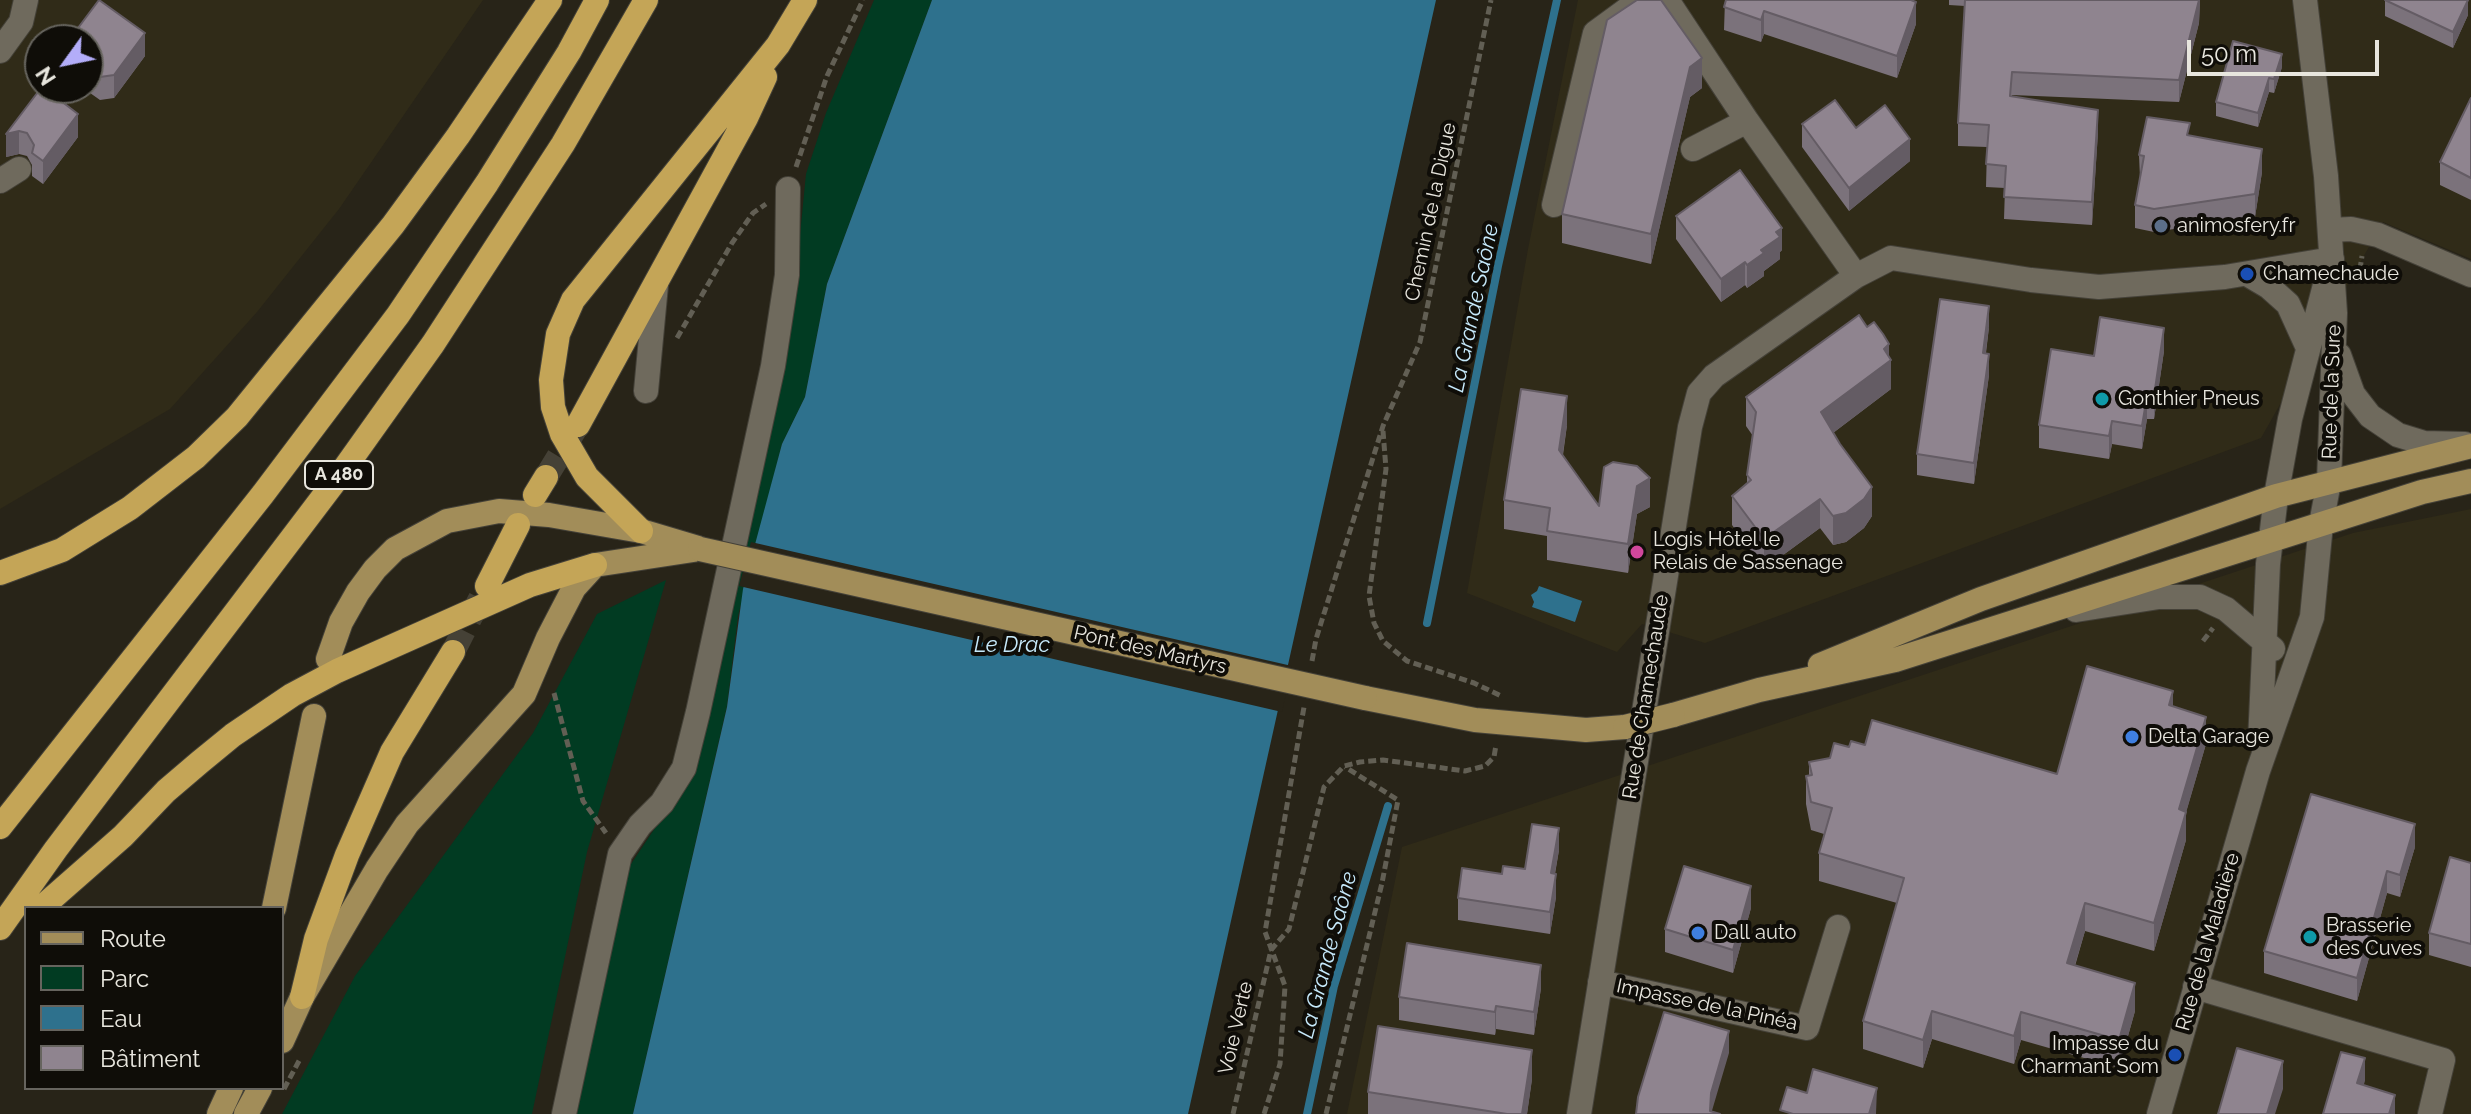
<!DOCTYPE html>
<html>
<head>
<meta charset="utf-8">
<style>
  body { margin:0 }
  #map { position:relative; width:2471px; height:1114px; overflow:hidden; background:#282418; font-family:Raleway,sans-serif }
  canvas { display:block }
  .legend { position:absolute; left:24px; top:906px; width:260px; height:184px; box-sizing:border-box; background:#0f0d08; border:2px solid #66645e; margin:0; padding:10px 14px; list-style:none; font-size:24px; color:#e8e6de }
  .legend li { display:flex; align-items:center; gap:16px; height:40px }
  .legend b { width:40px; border:2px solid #66645e }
  .north { position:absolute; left:24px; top:24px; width:80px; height:80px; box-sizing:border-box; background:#0f0d08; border:2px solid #66645e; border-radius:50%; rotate:237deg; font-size:22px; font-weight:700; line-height:32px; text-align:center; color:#e8e6de }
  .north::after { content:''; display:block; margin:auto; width:28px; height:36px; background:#b3adf9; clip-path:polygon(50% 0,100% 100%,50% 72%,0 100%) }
  .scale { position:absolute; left:2187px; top:40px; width:192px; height:36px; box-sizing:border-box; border:4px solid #e8e6de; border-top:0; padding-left:10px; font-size:24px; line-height:28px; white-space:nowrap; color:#e8e6de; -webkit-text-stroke:6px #0f0d08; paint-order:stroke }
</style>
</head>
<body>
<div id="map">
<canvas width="2471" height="1114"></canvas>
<ul class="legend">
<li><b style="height:10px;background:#a28d59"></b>Route</li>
<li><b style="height:22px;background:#013b22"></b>Parc</li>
<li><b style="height:22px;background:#2e718d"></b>Eau</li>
<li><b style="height:22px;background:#8f848f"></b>Bâtiment</li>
</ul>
<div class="north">N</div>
<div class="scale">50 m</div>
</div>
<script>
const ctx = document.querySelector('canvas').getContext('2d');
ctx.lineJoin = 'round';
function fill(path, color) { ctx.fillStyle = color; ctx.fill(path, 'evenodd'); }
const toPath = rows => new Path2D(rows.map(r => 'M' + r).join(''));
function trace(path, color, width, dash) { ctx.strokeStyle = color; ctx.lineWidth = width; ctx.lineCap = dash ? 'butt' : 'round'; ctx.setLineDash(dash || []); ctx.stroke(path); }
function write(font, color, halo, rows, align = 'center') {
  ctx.font = font + ' Raleway,sans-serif'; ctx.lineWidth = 8; ctx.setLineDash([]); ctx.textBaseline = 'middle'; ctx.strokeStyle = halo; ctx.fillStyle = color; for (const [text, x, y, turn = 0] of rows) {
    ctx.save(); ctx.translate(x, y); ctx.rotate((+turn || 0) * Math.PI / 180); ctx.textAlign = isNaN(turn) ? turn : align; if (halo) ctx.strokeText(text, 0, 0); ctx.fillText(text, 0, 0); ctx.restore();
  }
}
const built = toPath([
  [0,0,483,0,339,209,257,312,170,409,0,509],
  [40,40,88,40,88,88,40,88],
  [1578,0,2471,0,2471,259,2383,222,2261,438,1705,643,1642,624,1617,652,1467,593,1528,249],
  [2471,509,2471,1114,1347,1114,1402,847,2353,533]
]);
const green = toPath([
  [874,0,932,0,827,284,805,397,782,444,738,616,727,706,633,1114,570,1114,621,879,677,795,796,276,806,174,826,113],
  [666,580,587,852,532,1114,282,1114,355,976,533,733,597,614]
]);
const water = toPath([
  [932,0,1436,0,1188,1114,633,1114,727,707,743,589,782,444,805,397,827,284],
  [1539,586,1582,601,1575,622,1532,607,1534,602,1531,595,1537,591]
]);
const pier = toPath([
  [751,542,1292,666,1282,712,739,586]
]);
const stream = toPath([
  [1427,623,1498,266,1557,0],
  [1307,1114,1334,986,1388,806]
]);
const highwayTunnel = toPath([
  [546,477,576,428],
  [453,652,481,597]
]);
const path = toPath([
  [796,167,827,76,863,0],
  [2358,282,2362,256],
  [677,338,732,243,753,213,766,204],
  [1383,431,1386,469,1369,596,1374,623,1383,641,1407,661,1474,683,1501,696],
  [2203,641,2213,628],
  [1312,661,1316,639,1383,426,1420,342,1491,0],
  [554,693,583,801,606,833],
  [284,1089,300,1059],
  [1233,1114,1271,950,1289,929,1324,787,1344,766,1360,762,1383,760,1465,771,1485,766,1494,757,1496,745],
  [1264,1114,1280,1064,1285,986,1265,932,1304,707],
  [1326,1114,1382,883,1398,800,1345,767]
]);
const minor = toPath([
  [1667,0,1747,121],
  [0,51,21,22,26,0],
  [1693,149,1747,121,1856,276],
  [0,181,19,169],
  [1554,205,1595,33,1640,0],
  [2330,230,2351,229,2378,235,2471,275],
  [2247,274,2269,287,2288,304,2308,348],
  [2339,355,2353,394,2370,416,2398,435,2424,443,2465,444],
  [646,391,656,285],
  [2076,610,2159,597,2200,597,2226,609,2273,649],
  [2260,742,2268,564,2276,496,2290,419,2326,281],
  [1600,982,1807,1028,1838,927],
  [2195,987,2443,1060,2430,1114],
  [564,1114,620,854,640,825,662,803,684,768,698,712,773,366,787,275,788,189],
  [1579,1114,1690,427,1699,393,1714,376,1856,276,1891,258,2031,280,2099,287,2225,277,2332,259],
  [2159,1114,2258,771,2312,617,2321,524,2329,482,2335,313,2326,176,2305,0]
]);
const major = toPath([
  [328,659,341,622,358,592,375,569,395,549,447,521,499,511,549,515,641,531,698,548],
  [1820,665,1981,599,2276,496,2471,446],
  [1365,698,1475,720,1586,730,1625,727],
  [1673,715,1759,690,1895,660,2422,492,2471,481],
  [274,908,314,716],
  [282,1041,302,997,377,869,407,824,524,694,548,638,574,588,595,565,700,549],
  [219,1114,231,1088],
  [246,1114,260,1088]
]);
const highway = toPath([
  [578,425,746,118,765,77],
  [535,495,546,477],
  [641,531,587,477,562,434,553,407,551,380,558,334,573,300,778,45,805,0],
  [0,573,62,550,130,508,196,457,237,417,393,225,458,136,550,0],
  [487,586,518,525],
  [0,827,263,494,398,315,487,183,569,52,597,0],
  [41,908,123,836,166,791,200,762,233,735,292,695,337,671,530,585,595,565],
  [0,928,56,849,339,476,433,344,563,144,646,0],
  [302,997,316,939,347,855,392,752,453,652]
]);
const majorBridge = toPath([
  [700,549,1365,698],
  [1625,727,1673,715]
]);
const wall = toPath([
  [1725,0,1911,0,1916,24,1897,78,1764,34,1761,42,1724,30],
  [1949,0,2200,0,2199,23,2179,102,2012,95,2012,96,2098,132,2092,225,2004,219,2005,188,1986,187,1987,147,1958,146,1958,123,1965,6,1949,5],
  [2385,0,2468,15,2453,48,2385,16],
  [1607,20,1702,88,1690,97,1651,264,1562,243,1562,214],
  [88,40,145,56,114,98,100,100,83,88,88,88],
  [2282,67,2274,93,2269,92,2258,127,2216,116,2216,102],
  [2471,98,2471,200,2440,185,2440,162],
  [78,114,78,137,43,184,32,176,32,165,27,156,19,154,6,157,6,134],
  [1802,124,1910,161,1849,211,1802,147],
  [2190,135,2262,172,2255,217,2154,232,2135,228,2135,205,2140,178,2139,155],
  [1676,216,1782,250,1780,252,1780,259,1764,271,1764,276,1747,288,1745,285,1721,302,1676,239],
  [1989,327,1986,353,1989,375,1974,484,1917,475,1917,454],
  [2164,351,2154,419,2147,419,2142,449,2112,444,2109,459,2039,448,2039,425,2094,356],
  [1889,357,1891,389,1833,433,1872,516,1864,528,1846,542,1833,545,1820,528,1764,569,1732,525,1732,496,1747,483,1747,475,1753,436,1746,426,1746,397],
  [1567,425,1563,455,1599,506,1650,507,1637,514,1628,573,1547,560,1547,536,1504,529,1504,500],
  [2173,707,2206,744,2186,812,2186,840,2154,951,2085,931,2075,966,2135,1011,2119,1068,2021,1040,2014,1064,1932,1039,1923,1068,1863,1049,1863,1021,1897,903,1819,881,1819,853,1824,834,1811,830,1806,804,1806,776,1809,776,1809,762,1830,758,1849,747,1865,745,2057,774],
  [2415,847,2400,897,2387,893,2357,1001,2264,973,2264,951],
  [1559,850,1555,874,1556,897,1550,934,1458,920,1458,898,1502,874,1525,869],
  [2471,863,2471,967,2429,955,2429,933],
  [1751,908,1733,973,1665,952,1665,929],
  [1541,988,1534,1035,1496,1029,1495,1035,1399,1020,1399,997],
  [1532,1079,1527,1114,1368,1114,1368,1092]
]);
const shadedWall = toPath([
  [2199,0,2200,0,2199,23,2179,102,2179,80],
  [2468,0,2468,15,2453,48,2453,32],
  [1916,2,1916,24,1897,78,1897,56],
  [1764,11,1764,34,1761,42,1761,20],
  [145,33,145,56,114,98,114,75],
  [2282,54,2282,67,2274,93,2274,79],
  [1702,58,1702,88,1690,97,1651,264,1651,234,1690,67],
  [2269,78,2269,92,2258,127,2258,113],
  [2098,110,2098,132,2092,225,2092,202],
  [78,114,78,137,43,184,43,161],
  [19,131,19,154,6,157,6,134],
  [1910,139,1910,161,1849,211,1849,188],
  [2262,149,2262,172,2255,217,2255,194],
  [1782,228,1782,250,1780,252,1780,259,1764,271,1764,276,1747,288,1747,265,1776,232],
  [1745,262,1745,285,1721,302,1721,279],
  [1989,306,1989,327,1983,374,1983,353],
  [2164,328,2164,351,2154,419,2154,396],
  [1889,344,1889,362,1891,360,1891,389,1821,442,1821,412],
  [1989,354,1989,375,1974,484,1974,463],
  [1567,396,1567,425,1559,479,1559,450],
  [2147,396,2147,419,2142,449,2142,426],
  [2112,421,2112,444,2109,459,2109,436],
  [1650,478,1650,507,1637,514,1628,573,1628,544,1637,486],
  [1872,487,1872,516,1864,528,1846,542,1833,545,1833,516],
  [1820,499,1820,528,1764,569,1764,539],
  [2173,691,2173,719,2169,705],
  [2206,717,2206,744,2179,837,2179,809],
  [2186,812,2186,840,2154,951,2154,923],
  [2415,824,2415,847,2400,897,2400,875],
  [1559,828,1559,850,1551,895,1551,873],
  [2387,871,2387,893,2357,1001,2357,978],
  [1556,874,1556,897,1550,934,1550,912],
  [1751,886,1751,908,1733,973,1733,950],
  [2085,903,2085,931,2067,991,2067,963],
  [1541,965,1541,988,1534,1035,1534,1012],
  [2135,983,2135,1011,2119,1068,2119,1040],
  [1496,1006,1496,1029,1495,1035,1495,1012],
  [1932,1011,1932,1039,1923,1068,1923,1040],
  [2021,1012,2021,1040,2014,1064,2014,1036],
  [1729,1031,1729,1053,1711,1114,1710,1114,1711,1093],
  [1532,1050,1532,1079,1527,1114,1522,1114],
  [2365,1058,2365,1081,2357,1106,2357,1083],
  [2283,1061,2283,1089,2275,1114,2267,1114],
  [1877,1088,1876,1114,1869,1114],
  [2395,1095,2395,1114,2389,1114]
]);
const building = toPath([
  [99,0,145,33,114,75,100,77,88,69,88,40,69,40,99,0],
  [1637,0,1661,0,1702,58,1690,67,1651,234,1562,214,1607,20,1637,0],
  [1726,0,1911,0,1916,2,1897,56,1764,11,1761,20,1724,7,1726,0],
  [1965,0,2199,0,2179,80,2012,72,2010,96,2098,110,2092,202,2004,197,2006,166,1986,164,1989,125,1958,123,1965,0],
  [2385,0,2468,0,2453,32,2385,0],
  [2233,41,2282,54,2274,79,2269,78,2258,113,2216,102,2233,41],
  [41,88,44,88,78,114,43,161,32,153,34,145,27,133,19,131,6,134,41,88],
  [2471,98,2471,178,2440,162,2471,98],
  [1835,100,1856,128,1885,105,1910,139,1849,188,1802,124,1835,100],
  [2147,117,2190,123,2187,135,2262,149,2255,194,2154,209,2135,205,2144,156,2139,155,2147,117],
  [1740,170,1782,228,1776,232,1780,237,1761,250,1764,253,1747,265,1745,262,1721,279,1676,216,1740,170],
  [1940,299,1989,306,1983,353,1989,354,1974,463,1917,454,1940,299],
  [1859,315,1867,327,1874,322,1883,334,1889,344,1884,349,1891,360,1821,412,1840,444,1872,487,1864,499,1846,513,1833,516,1820,499,1764,539,1732,496,1751,480,1747,475,1756,412,1746,397,1859,315],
  [2100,317,2164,328,2154,396,2147,396,2142,426,2112,421,2109,436,2039,425,2051,349,2094,356,2100,317],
  [1521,389,1567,396,1559,450,1599,506,1604,467,1613,462,1637,466,1650,478,1637,486,1628,544,1547,531,1550,508,1504,500,1521,389],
  [2087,666,2173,691,2169,705,2206,717,2179,809,2186,812,2154,923,2085,903,2067,963,2135,983,2119,1040,2021,1012,2014,1036,1932,1011,1923,1040,1863,1021,1904,878,1819,853,1832,808,1811,802,1806,776,1812,775,1809,762,1830,758,1834,743,1849,747,1851,741,1865,745,1872,720,2057,774,2087,666],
  [2311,794,2415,824,2400,875,2387,871,2357,978,2264,951,2311,794],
  [1532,824,1559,828,1551,873,1556,874,1550,912,1458,898,1462,868,1502,874,1503,866,1525,869,1532,824],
  [2450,857,2471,863,2471,944,2429,933,2450,857],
  [1684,866,1751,886,1733,950,1665,929,1684,866],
  [1407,943,1541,965,1534,1012,1496,1006,1495,1012,1399,997,1407,943],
  [1664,1012,1729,1031,1711,1093,1710,1111,1720,1114,1636,1114,1638,1097,1664,1012],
  [1378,1026,1532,1050,1522,1114,1507,1114,1368,1092,1378,1026],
  [2237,1048,2283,1061,2267,1114,2218,1114,2237,1048],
  [2341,1052,2365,1058,2357,1083,2395,1095,2389,1114,2323,1114,2341,1052],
  [1813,1069,1877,1088,1869,1114,1793,1114,1780,1110,1787,1087,1807,1093,1813,1069]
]);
const markers = [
  [2161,226,8,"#5c6f8a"],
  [2247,274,8,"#1a4fb4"],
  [2102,399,8,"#0f9aa8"],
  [1637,552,8,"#d1479c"],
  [2132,737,8,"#3f7fe0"],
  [1698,933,8,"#3f7fe0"],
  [2310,937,8,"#0f9aa8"],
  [2175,1055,8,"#1a4fb4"]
];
const shields = [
  [339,475,68]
];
const shieldNames = [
  ["A 480",339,475]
];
const streetNames = [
  ["Chemin de la Digue",1431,212,-78],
  ["Rue de la Sure",2332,392,-88],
  ["Pont des Martyrs",1150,650,13],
  ["Rue de Chamechaude",1646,697,-81],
  ["Rue de la Maladière",2208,942,-74],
  ["Impasse de la Pinéa",1707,1005,12],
  ["Voie Verte",1236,1028,-77]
];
const poiNames = [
  ["animosfery.fr",2177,226],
  ["Chamechaude",2263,274],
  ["Gonthier Pneus",2118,399],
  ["Logis Hôtel le",1653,540],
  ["Relais de Sassenage",1653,563],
  ["Delta Garage",2148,737],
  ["Brasserie",2326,926],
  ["des Cuves",2326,949],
  ["Dall auto",1714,933],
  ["Impasse du",2159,1044,"right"],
  ["Charmant Som",2159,1067,"right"]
];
const waterNames = [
  ["La Grande Saône",1474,308,-78],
  ["Le Drac",1012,645],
  ["La Grande Saône",1328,955,-75]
];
fill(built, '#302b18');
fill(green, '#013b22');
fill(water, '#2e718d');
fill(pier, '#282418');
trace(stream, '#2e718d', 8);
trace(highwayTunnel, '#454136', 24, [24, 12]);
trace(minor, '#444138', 26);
trace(major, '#444138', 26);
trace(highway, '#444138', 26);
trace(path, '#625f54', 5, [8, 4]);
trace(minor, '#6f6a5d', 24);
trace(major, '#a28d59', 24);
trace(highway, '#c4a557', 24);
trace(majorBridge, '#444138', 26, []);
trace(majorBridge, '#a28d59', 24);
fill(wall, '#7b727b');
fill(shadedWall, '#645c64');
fill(building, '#8f848f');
trace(building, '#645c64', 2);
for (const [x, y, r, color] of markers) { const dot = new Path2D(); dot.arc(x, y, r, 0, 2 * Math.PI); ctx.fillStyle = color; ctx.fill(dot); trace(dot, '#0f0d08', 3); }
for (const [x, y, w] of shields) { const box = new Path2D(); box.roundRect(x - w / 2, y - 14, w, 28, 6); ctx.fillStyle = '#0f0d08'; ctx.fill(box); trace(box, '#e8e6de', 2); }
write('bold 18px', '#e8e6de', null, shieldNames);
write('20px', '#e8e6de', '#0f0d08', streetNames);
write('20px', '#e8e6de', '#0f0d08', poiNames, 'left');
write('italic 22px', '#c7eafc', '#0f0d08', waterNames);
</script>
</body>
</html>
